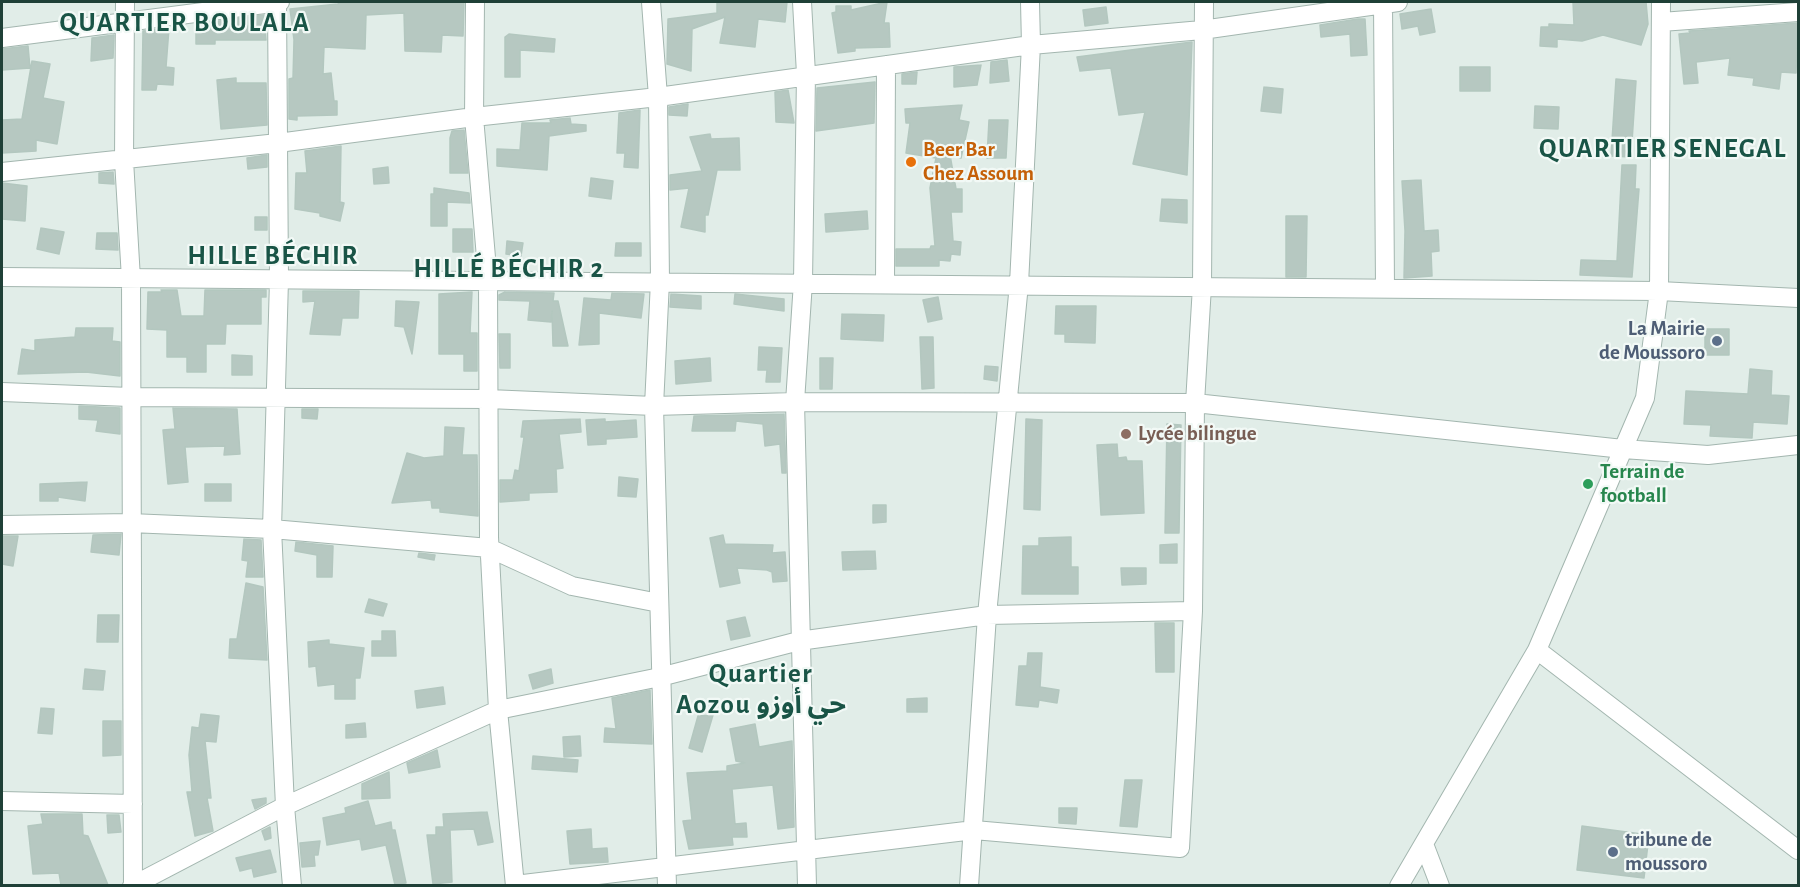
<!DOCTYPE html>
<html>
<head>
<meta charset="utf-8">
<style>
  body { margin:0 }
  #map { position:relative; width:1800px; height:887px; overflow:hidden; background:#e1ede8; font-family:"Alegreya Sans",sans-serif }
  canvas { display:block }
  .frame { position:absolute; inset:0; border:3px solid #1f4037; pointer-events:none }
</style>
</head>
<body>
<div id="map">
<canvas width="1800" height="887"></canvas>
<div class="frame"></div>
</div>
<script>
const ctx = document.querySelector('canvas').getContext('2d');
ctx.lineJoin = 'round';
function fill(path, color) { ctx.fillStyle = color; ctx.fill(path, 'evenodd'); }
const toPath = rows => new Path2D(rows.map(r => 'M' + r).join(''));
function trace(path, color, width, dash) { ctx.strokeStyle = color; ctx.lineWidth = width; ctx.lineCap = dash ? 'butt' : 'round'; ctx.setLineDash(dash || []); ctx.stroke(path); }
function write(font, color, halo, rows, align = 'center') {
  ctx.font = font + ' "Alegreya Sans","Noto Sans Arabic",sans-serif'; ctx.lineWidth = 4.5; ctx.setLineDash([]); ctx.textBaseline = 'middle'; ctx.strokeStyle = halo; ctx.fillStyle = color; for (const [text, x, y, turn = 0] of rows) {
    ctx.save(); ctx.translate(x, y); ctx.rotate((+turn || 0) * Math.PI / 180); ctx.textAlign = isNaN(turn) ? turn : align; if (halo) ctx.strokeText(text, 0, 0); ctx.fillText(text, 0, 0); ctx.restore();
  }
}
const building = toPath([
  [339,2,464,2,463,36,442,35,441,52,405,51,404,13,366,15,365,49,324,47,323,74,331,73,334,101,337,101,337,115,297,116,297,120,289,119,289,79,293,78,294,40,290,9,338,4,339,2],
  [717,2,787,2,785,22,758,19,755,47,720,43,725,17,692,29,691,71,667,64,668,19,717,13,717,2],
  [887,2,884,23,889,23,890,47,855,48,855,51,838,53,832,13,836,12,836,6,851,6,851,10,887,2],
  [1573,2,1646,2,1648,24,1641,45,1603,35,1582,41,1557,39,1557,47,1540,46,1541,27,1549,27,1549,24,1574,25,1573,2],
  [1106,7,1108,23,1085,26,1083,10,1106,7],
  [1431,9,1435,32,1420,35,1418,26,1402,29,1400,14,1431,9],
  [264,15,266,40,215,40,215,44,196,44,196,24,264,15],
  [1358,19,1365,19,1367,55,1351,56,1350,34,1321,37,1320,25,1358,19],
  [1798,23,1796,73,1781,72,1779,89,1753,85,1754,78,1728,75,1730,58,1696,62,1698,83,1684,84,1679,34,1690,33,1689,31,1798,23],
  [169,28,166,67,174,68,173,85,157,84,156,90,142,90,143,31,169,28],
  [509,34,555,39,554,52,520,50,520,77,505,77,505,37,509,34],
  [114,35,113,58,91,61,92,38,114,35],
  [1192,42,1187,175,1133,164,1145,112,1119,115,1111,68,1080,71,1077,57,1192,42],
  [28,46,30,68,2,70,2,49,28,46],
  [1007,60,1009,81,990,83,991,62,1007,60],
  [32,61,50,64,43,98,64,102,57,144,36,140,36,151,2,153,2,120,22,119,32,61],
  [981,65,977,85,954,87,954,67,981,65],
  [1460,67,1490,67,1490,91,1460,91,1460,67],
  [917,72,916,84,902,84,902,74,917,72],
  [236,78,236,83,266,83,267,125,221,129,217,80,236,78],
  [1616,79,1636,81,1631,157,1611,156,1616,79],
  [875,82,874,123,816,131,817,88,875,82],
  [1264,87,1283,89,1281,113,1261,111,1264,87],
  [788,90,794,123,776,122,775,92,788,90],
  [688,104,687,116,669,115,669,107,688,104],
  [962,105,959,120,969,122,961,158,950,155,956,189,962,189,962,212,951,212,953,241,961,242,960,255,951,254,950,261,939,260,939,266,896,266,896,249,930,249,931,246,935,246,930,188,936,158,906,153,910,123,906,123,905,109,962,105],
  [1535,106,1559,107,1558,129,1534,128,1535,106],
  [640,110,638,168,624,167,625,153,617,153,619,113,640,110],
  [570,118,571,124,586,125,586,131,549,136,547,170,497,166,497,149,520,150,522,123,551,123,550,120,570,118],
  [989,120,1008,120,1006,158,987,158,989,120],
  [464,130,468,173,450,173,450,138,452,131,464,130],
  [710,134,711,139,739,138,740,170,717,170,708,215,705,215,705,232,681,227,689,188,670,190,670,175,702,171,690,137,710,134],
  [341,146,340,202,344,203,340,221,320,216,320,213,295,209,296,173,307,173,305,151,341,146],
  [267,155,267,167,248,169,247,158,267,155],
  [1622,165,1636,165,1635,189,1639,189,1632,277,1580,275,1581,260,1617,261,1622,165],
  [388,167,389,183,374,184,373,169,388,167],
  [113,172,114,184,99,183,99,173,113,172],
  [591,178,613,181,611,199,589,196,591,178],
  [1421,180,1424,231,1438,230,1439,251,1431,252,1432,276,1404,278,1405,231,1402,181,1421,180],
  [2,183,27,186,25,221,2,219,2,183],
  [434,188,469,193,470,203,447,202,447,226,431,226,431,194,434,194,434,188],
  [1162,199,1187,200,1187,223,1160,221,1162,199],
  [867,211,868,229,826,232,825,214,867,211],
  [1286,216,1307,216,1306,277,1286,277,1286,216],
  [255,217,267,217,267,230,255,230,255,217],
  [41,228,64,232,59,254,37,249,41,228],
  [453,229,472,229,473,252,453,252,453,229],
  [97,233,117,233,118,250,96,249,97,233],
  [507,241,523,243,521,256,506,254,507,241],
  [616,243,641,243,641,256,615,256,616,243],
  [161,290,177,290,181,316,204,316,205,290,266,290,266,297,261,297,261,324,226,324,225,344,206,344,206,372,187,372,187,357,167,357,167,330,147,329,148,292,162,292,161,290],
  [303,291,359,291,358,318,342,318,340,335,310,334,315,301,303,302,303,291],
  [472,292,470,333,477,333,477,371,464,371,464,354,439,354,439,294,472,292],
  [505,292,554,293,553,301,558,301,568,346,553,346,552,311,551,322,528,320,530,301,499,300,499,295,505,292],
  [612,293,644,294,641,318,599,313,599,344,579,345,584,298,611,300,612,293],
  [671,294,701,296,701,309,670,307,671,294],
  [735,294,784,299,784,311,734,304,735,294],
  [938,297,942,319,928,322,923,300,938,297],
  [396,301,419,302,412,354,404,327,395,326,396,301],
  [1056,306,1096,306,1095,343,1065,342,1065,334,1055,334,1056,306],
  [842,314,884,315,883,341,841,339,842,314],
  [76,328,113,328,112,341,120,342,120,376,86,372,18,374,22,349,35,351,35,340,75,337,76,328],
  [1705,329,1729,329,1729,355,1705,355,1705,329],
  [499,334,510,334,510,368,500,368,499,334],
  [920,337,933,337,934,388,922,389,920,337],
  [759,347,782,348,780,382,766,382,767,370,758,370,759,347],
  [232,355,252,356,252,375,232,375,232,355],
  [710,358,711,381,676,384,675,361,710,358],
  [820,358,833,358,832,389,820,389,820,358],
  [985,366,998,367,997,381,984,379,985,366],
  [1750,369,1772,371,1771,395,1789,396,1787,424,1753,422,1752,438,1710,436,1711,425,1684,424,1686,391,1748,394,1750,369],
  [79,406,120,408,120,434,96,431,98,420,79,419,79,406],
  [173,408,237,409,240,454,224,455,225,446,185,447,188,482,168,484,163,430,175,429,173,408],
  [302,409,318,409,317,419,302,418,302,409],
  [784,414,786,473,782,473,780,444,765,446,763,424,736,421,735,431,692,431,694,416,784,414],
  [580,419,581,432,559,434,563,468,556,469,557,492,529,493,529,500,500,502,500,480,513,480,515,470,519,471,524,437,521,437,523,421,580,419],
  [605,419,605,422,636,420,637,437,606,439,606,444,588,445,586,420,605,419],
  [1026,419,1042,420,1040,510,1024,509,1026,419],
  [1167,424,1181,425,1179,533,1165,533,1167,424],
  [445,427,464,428,462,455,477,455,478,516,440,512,440,508,432,508,431,500,392,503,407,453,424,458,444,456,445,427],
  [1117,444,1118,458,1126,457,1127,461,1142,461,1144,513,1101,515,1097,445,1117,444],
  [619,477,638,479,636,497,618,496,619,477],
  [87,482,85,501,58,497,58,501,40,501,40,484,87,482],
  [205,484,231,484,231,501,205,501,205,484],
  [873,505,886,505,886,522,873,523,873,505],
  [121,534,119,555,91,552,93,535,121,534],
  [723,535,725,544,773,545,772,553,785,552,787,581,773,582,772,572,767,570,737,568,740,583,720,587,710,538,723,535],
  [2,536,18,536,13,566,2,564,2,536],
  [1071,537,1071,567,1078,567,1078,594,1022,594,1023,546,1039,546,1039,538,1071,537],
  [244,539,261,540,263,577,246,577,248,561,242,560,244,539],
  [296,542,333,546,332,577,317,577,317,555,295,551,296,542],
  [1177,544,1177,563,1160,563,1160,545,1177,544],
  [875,551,876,569,843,570,842,552,875,551],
  [419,553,435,555,434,560,418,557,419,553],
  [1121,568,1146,568,1146,584,1122,585,1121,568],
  [246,583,263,587,267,660,229,658,230,639,237,639,246,583],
  [369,599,387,604,383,616,365,612,369,599],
  [98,615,119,615,118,642,97,642,98,615],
  [745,617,750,636,731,640,727,621,745,617],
  [1155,623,1174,623,1174,672,1156,672,1155,623],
  [382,631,395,631,396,656,372,656,372,641,382,641,382,631],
  [329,640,329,644,364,648,360,678,355,678,355,699,335,699,335,684,318,686,316,666,309,667,308,642,329,640],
  [1028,653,1042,653,1040,687,1059,690,1057,703,1039,700,1038,707,1016,705,1019,666,1027,666,1028,653],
  [85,669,105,671,103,690,83,689,85,669],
  [551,669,553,683,533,689,529,675,551,669],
  [443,687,445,704,417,708,415,691,443,687],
  [650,690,652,744,604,742,605,728,616,729,612,698,650,690],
  [927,698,927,712,907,712,907,699,927,698],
  [41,708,54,709,52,734,38,733,41,708],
  [201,714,219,716,216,742,205,741,211,798,207,798,213,831,195,836,187,792,192,792,189,755,192,727,199,728,201,714],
  [713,715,702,752,689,748,698,716,713,715],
  [103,721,121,721,121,755,103,756,103,721],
  [365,723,366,737,346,738,346,725,365,723],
  [755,724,759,747,792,741,794,827,778,829,773,785,732,789,735,824,746,823,747,837,732,837,733,845,689,849,683,821,692,820,687,773,727,771,727,766,745,763,736,761,730,729,755,724],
  [580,736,581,756,564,757,563,737,580,736],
  [437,750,440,767,409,773,407,763,437,750],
  [533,756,578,760,577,772,532,769,533,756],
  [389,772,390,798,362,799,362,784,389,772],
  [1125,780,1142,780,1137,827,1120,826,1125,780],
  [266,798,266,803,255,809,252,800,266,798],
  [368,801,375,826,391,822,392,830,395,830,406,883,395,885,386,845,362,850,360,839,327,845,323,818,346,813,345,808,368,801],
  [1059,808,1077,808,1076,824,1059,823,1059,808],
  [487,812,493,842,478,845,474,829,450,830,452,882,433,884,427,835,436,835,436,827,444,827,443,814,487,812],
  [41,814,82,814,83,835,88,836,108,885,61,885,59,873,33,874,28,826,43,824,41,814],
  [107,815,119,815,121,832,108,833,107,815],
  [1582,826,1649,835,1644,878,1577,870,1582,826],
  [270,827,271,838,265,840,262,831,270,827],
  [591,829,592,849,607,848,608,862,570,864,567,831,591,829],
  [320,841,318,855,314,855,315,866,302,867,300,843,320,841],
  [270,850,276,872,254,877,252,868,240,871,236,858,270,850]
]);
const street = toPath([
  [125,2,124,160,131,279,133,886],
  [277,2,279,280,272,529,285,806,292,886],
  [475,2,474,117,488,281,489,537,498,710,515,886],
  [651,2,658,97,660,281,654,406,667,886],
  [802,2,806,74,803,282,795,402,807,886],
  [1383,2,1385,288],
  [1661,22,1798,12],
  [2,38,280,2],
  [2,172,278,143,474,117,658,97,1031,45,1202,30,1398,2],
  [2,277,1659,291,1798,298],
  [885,283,886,65],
  [2,392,130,397,488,399,654,406,795,402,1195,403,1623,449,1708,455,1798,445],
  [2,525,130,523,272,529,489,548,572,586,659,603],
  [1537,650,1798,850],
  [2,801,133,804],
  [1424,844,1440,886],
  [515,885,974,830,1180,848,1193,611,1195,403,1202,286,1204,2],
  [132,886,285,806,498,710,660,677,799,641,987,615,1193,611],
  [969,886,987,615,1019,284,1031,45,1030,2],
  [1399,886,1537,650,1645,398,1659,291,1661,2]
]);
const markers = [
  [911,162,6,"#e8710a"],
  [1717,341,6,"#5c6f8a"],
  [1126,434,6,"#8d6e63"],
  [1588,484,6,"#2e9e5b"],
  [1613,852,6,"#5c6f8a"]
];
const foodNames = [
  ["Beer Bar",923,150],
  ["Chez Assoum",923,174]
];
const serviceNames = [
  ["La Mairie",1705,329],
  ["de Moussoro",1705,353],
  ["tribune de",1625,840,"left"],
  ["moussoro",1625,864,"left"]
];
const educationNames = [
  ["Lycée bilingue",1138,434]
];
const leisureNames = [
  ["Terrain de",1600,472],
  ["football",1600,496]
];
const districtNames = [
  ["QUARTIER BOULALA",185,23],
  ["QUARTIER SENEGAL",1663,149],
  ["HILLE BÉCHIR",273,256],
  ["HILLÉ BÉCHIR 2",509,269],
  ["Quartier",761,674],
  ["Aozou حي أوزو",761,705]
];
fill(building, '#b6c8c1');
trace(building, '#b3c7bf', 1.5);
trace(street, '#a3b6af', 20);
trace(street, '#fff', 18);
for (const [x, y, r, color] of markers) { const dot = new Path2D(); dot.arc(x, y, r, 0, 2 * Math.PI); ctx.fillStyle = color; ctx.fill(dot); trace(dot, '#f2f9f6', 2); }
write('bold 21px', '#c56008', '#f2f9f6', foodNames, 'left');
write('bold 21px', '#4e5e75', '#f2f9f6', serviceNames, 'right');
write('bold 21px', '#785e54', '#f2f9f6', educationNames, 'left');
write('bold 21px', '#27864d', '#f2f9f6', leisureNames, 'left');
ctx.letterSpacing = '1.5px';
write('bold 27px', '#195446', '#f2f9f6', districtNames);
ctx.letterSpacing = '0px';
</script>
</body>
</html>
